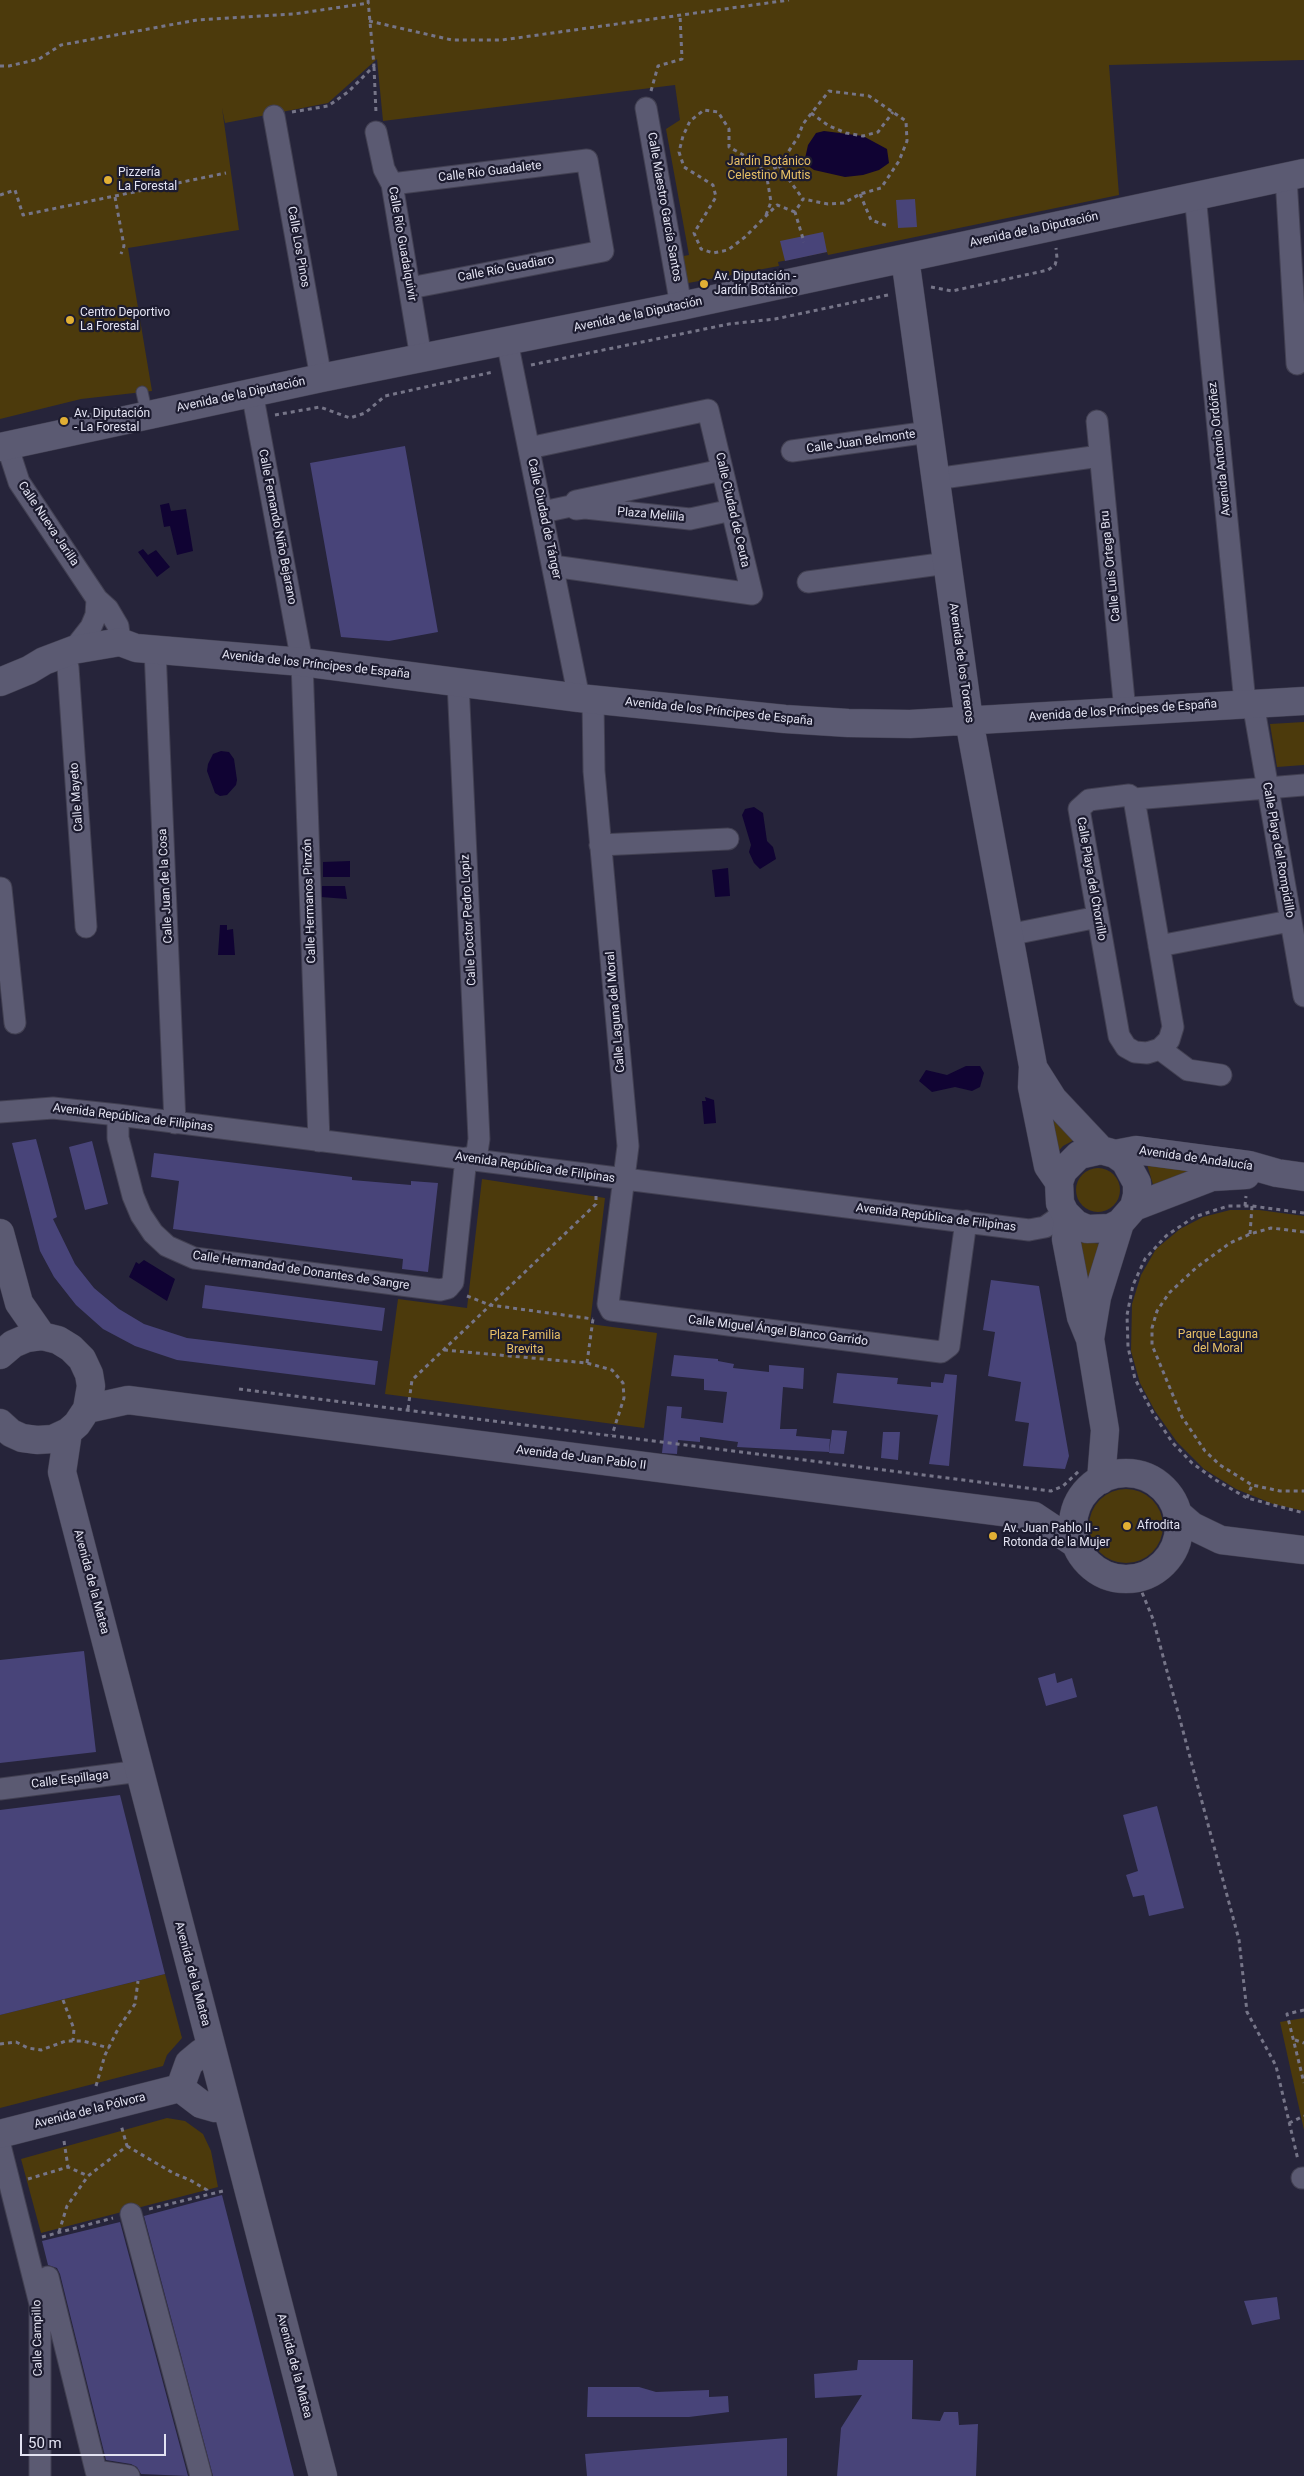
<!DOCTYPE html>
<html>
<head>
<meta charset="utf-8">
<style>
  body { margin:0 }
  #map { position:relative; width:1304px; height:2476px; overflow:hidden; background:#26243a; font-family:Roboto,sans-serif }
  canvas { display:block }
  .scale { position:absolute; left:20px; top:2434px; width:146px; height:22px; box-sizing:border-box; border:2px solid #e3e3f2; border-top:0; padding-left:6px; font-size:15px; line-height:18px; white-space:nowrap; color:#e3e3f2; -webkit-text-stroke:4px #1c1b2f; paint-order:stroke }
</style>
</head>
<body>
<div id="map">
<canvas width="1304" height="2476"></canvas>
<div class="scale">50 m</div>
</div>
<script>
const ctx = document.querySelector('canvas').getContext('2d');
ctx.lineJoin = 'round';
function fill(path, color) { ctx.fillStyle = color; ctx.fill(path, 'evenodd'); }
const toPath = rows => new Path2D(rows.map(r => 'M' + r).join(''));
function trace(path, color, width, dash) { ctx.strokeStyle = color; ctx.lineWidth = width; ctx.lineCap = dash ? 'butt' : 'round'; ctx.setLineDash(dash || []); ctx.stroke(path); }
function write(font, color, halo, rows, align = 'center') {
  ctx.font = font + ' Roboto,sans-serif'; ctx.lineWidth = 4.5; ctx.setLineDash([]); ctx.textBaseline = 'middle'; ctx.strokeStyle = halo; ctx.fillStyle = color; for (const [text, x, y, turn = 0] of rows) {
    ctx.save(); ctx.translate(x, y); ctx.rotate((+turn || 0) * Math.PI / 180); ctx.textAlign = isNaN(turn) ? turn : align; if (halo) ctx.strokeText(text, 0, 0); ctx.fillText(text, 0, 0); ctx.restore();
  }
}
const green = toPath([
  [0,0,1304,0,1304,60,1109,65,1119,195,828,255,827,252,778,262,779,266,683,284,678,257,689,255,666,129,680,120,675,85,383,121,377,59,328,103,225,123,222,108,239,230,128,248,152,391,81,399,0,419],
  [1304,722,1304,765,1277,767,1270,724],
  [1046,1102,1076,1139,1063,1146,1054,1156],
  [1146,1161,1207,1166,1154,1188],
  '1076 1190a22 22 0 1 1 44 0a22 22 0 1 1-44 0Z',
  [482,1179,605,1198,590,1324,657,1333,644,1428,385,1394,398,1299,467,1308],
  [1230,1210,1259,1210,1304,1216,1304,1511,1273,1504,1236,1489,1204,1469,1177,1442,1155,1411,1140,1383,1131,1351,1132,1304,1141,1275,1156,1249,1180,1229,1203,1217],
  [1075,1240,1107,1245,1088,1297],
  '1089 1526a37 37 0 1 1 74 0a37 37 0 1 1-74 0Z',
  [165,1974,182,2038,167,2055,163,2066,0,2108,0,2015],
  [1304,2018,1304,2130,1280,2022],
  [167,2118,185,2121,203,2134,211,2151,218,2187,41,2233,21,2159]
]);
const water = toPath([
  [824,131,863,136,887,149,889,163,879,170,863,175,845,177,814,170,804,163,808,145,816,133],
  [169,503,171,511,186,509,193,551,177,555,170,526,164,527,160,505],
  [143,549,148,555,156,550,170,567,157,577,138,552],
  [221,751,229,752,234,759,237,780,236,785,227,795,220,796,215,793,207,771,208,764,213,754],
  [754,807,763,813,767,841,773,847,776,859,760,869,754,863,749,852,751,845,742,815,745,809],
  [350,861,350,877,323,877,323,862],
  [728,868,730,896,715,897,712,870],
  [322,886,345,886,347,899,321,897],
  [220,925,227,925,227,930,233,929,235,955,218,955],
  [966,1066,980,1066,984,1073,980,1087,972,1091,955,1087,932,1092,919,1081,926,1070,947,1075],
  [705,1097,714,1100,716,1123,704,1124,702,1101,706,1101],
  [144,1260,175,1279,167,1301,129,1277,136,1262,139,1264]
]);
const building = toPath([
  [915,199,917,227,898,228,896,200],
  [823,232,827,252,785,261,780,241],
  [405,446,438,632,389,641,341,637,310,463],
  [36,1139,57,1217,53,1219,75,1264,94,1288,119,1309,144,1324,187,1338,378,1361,375,1385,177,1360,135,1346,103,1329,76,1305,54,1277,40,1251,12,1143],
  [92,1141,108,1204,85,1210,69,1147],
  [154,1153,352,1177,352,1180,411,1185,411,1181,438,1183,428,1272,402,1269,403,1259,173,1229,179,1181,151,1177],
  [991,1280,1039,1286,1069,1456,1065,1469,1023,1466,1029,1423,1015,1421,1021,1382,988,1376,995,1332,983,1330],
  [205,1285,385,1308,382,1331,202,1308],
  [674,1355,718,1359,718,1361,734,1364,733,1368,769,1372,769,1365,804,1368,803,1389,783,1387,780,1429,797,1429,796,1436,830,1439,829,1452,737,1447,738,1442,700,1437,700,1442,678,1440,677,1454,662,1453,667,1406,682,1407,681,1418,723,1423,727,1392,704,1390,704,1379,671,1376],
  [837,1373,898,1378,897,1384,931,1387,931,1382,943,1383,945,1374,957,1375,949,1466,929,1464,938,1415,833,1403],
  [832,1430,847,1431,844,1454,829,1453],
  [883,1432,900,1432,898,1460,881,1458],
  [84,1651,96,1752,0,1763,0,1660],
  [1055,1673,1057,1683,1072,1678,1077,1697,1046,1706,1038,1678],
  [120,1795,165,1974,0,2015,0,1810],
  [1157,1806,1184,1908,1149,1916,1144,1895,1133,1897,1126,1875,1138,1871,1123,1815],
  [222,2195,255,2323,294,2476,213,2476,144,2216],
  [120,2222,188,2476,141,2474,137,2467,131,2464,106,2460,60,2274,57,2268,48,2265,42,2241],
  [1277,2297,1280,2319,1252,2325,1244,2301],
  [858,2360,913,2360,912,2419,940,2421,944,2412,958,2412,959,2425,978,2424,976,2476,837,2476,841,2428,862,2395,815,2398,814,2374,857,2370],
  [588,2387,639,2387,656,2392,709,2390,709,2397,728,2396,729,2412,689,2417,587,2417],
  [787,2438,787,2476,587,2476,585,2454]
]);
const path = toPath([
  [369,21,452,40,502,40,789,0],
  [0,66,9,66,39,59,61,45,197,20,294,14,369,3],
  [374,67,376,113],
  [651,91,658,66,682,59,680,15],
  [292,112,328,106,348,92,374,66,368,0],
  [811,113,829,126,846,133,863,136,878,132,893,112],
  [779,166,803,199],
  [860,194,871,220,888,226],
  [0,195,15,190,23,215,226,173],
  [115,197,124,246,121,254],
  [795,212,777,205,745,237,728,250,713,253,701,249,694,233,716,197,713,185,684,167,679,152,683,136,690,121,704,110,718,112,729,129,729,147,747,157,766,172,779,166,798,137,803,124,829,91,869,96,906,121,907,141,899,161,881,188,860,194,844,203,828,204,803,199,795,212,804,242],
  [766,215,771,202,766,172],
  [931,287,952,291,1048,270,1055,265,1057,258,1056,248],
  [531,365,729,324,775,319,888,295],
  [275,415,320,407,350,418,365,413,385,396,493,372],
  [1245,1206,1246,1196],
  [1304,1213,1252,1206,1228,1206,1194,1217,1166,1236,1145,1259,1133,1285,1127,1315,1128,1347,1135,1379,1153,1413,1172,1442,1192,1463,1214,1479,1247,1498,1304,1513],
  [1304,1232,1271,1228,1250,1234,1230,1243,1197,1267,1169,1293,1157,1311,1152,1328,1152,1345,1182,1417,1205,1451,1220,1465,1252,1485,1280,1491,1304,1491],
  [1250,1234,1252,1206],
  [467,1296,490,1305,593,1319],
  [444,1350,587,1363,612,1370,623,1383,624,1398,612,1435],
  [587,1363,593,1319],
  [239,1389,1051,1491,1063,1486,1079,1471],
  [408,1409,412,1380,596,1204,596,1194],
  [1247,1498,1252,1485],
  [1136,1578,1153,1619,1239,1940,1247,2012,1276,2066,1298,2160],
  [63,2000,74,2029,73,2041],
  [1304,2010,1287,2014,1304,2083],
  [1295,2040,1304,2043],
  [0,2044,16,2042,28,2048,41,2050,66,2041,83,2041,109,2048],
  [96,2086,105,2055,119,2027,135,2004,138,1981],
  [1289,2123,1304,2116],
  [64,2141,68,2167],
  [127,2146,173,2173,190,2180,207,2190,208,2194],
  [28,2179,68,2167,88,2176],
  [149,2209,223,2191],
  [59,2232,67,2206,88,2176,127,2146,121,2125],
  [42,2237,113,2218]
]);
const lane = toPath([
  [142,392,147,415]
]);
const street = toPath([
  [646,108,681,306],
  [274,116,321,378],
  [376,132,384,169,392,184,421,358],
  [1286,177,1297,364],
  [392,184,587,160,603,251,410,288],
  [1195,195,1245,703],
  [507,341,579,698],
  [252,392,302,662,319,1141],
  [1097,421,1125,711],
  [7,445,19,482,97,599,108,609,118,626,120,642],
  [529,448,708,410,752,594,553,566],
  [792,451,929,432],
  [935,479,1100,456],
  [576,501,722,470],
  [543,512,571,506,576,509,585,508,690,519,732,510],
  [808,582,947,563],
  [155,649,175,1123],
  [73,650,91,627,96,615,97,599],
  [68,667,86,927],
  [458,682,479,1139,476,1159],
  [593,699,594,771,628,1146,608,1304,611,1310,941,1352,949,1346,966,1221],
  [1253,703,1304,996],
  [1129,795,1134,799,1173,1027,1169,1040,1160,1049,1147,1053,1135,1052,1126,1047,1119,1036,1079,809,1089,800,1129,795],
  [1134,799,1304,785],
  [600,845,728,839],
  [1,888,15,1023],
  [1023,932,1098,917],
  [1159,946,1290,921],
  [1160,1049,1188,1070,1221,1075],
  [0,1112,53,1108,118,1115,1029,1230,1045,1227,1065,1213],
  [118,1115,118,1138,133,1196,141,1215,153,1233,167,1246,194,1258,440,1290,448,1288,453,1282,466,1158],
  [0,1789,140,1771],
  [0,2145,40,2304,40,2476],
  [1302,2178,1304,2178],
  [131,2214,201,2476],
  [48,2277,96,2471,129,2476]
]);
const secondary = toPath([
  [905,258,969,720,1033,1066,1032,1087,1048,1166,1059,1182],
  [0,447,321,378,681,306,1304,173],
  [0,682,29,670,44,661,73,650,120,642,136,648,302,662,579,698,785,719,848,723,910,724,1304,701],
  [1034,1069,1053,1099,1101,1150],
  [1115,1154,1136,1150,1249,1165,1277,1173,1304,1177],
  [1134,1207,1212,1177,1246,1175],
  [1068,1216,1066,1239,1081,1317,1090,1339,1105,1430,1101,1480],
  [0,1233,19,1303,42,1336],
  [1090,1339,1097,1297,1120,1223,1134,1207,1137,1195,1137,1183,1125,1161,1115,1154,1101,1150,1079,1155,1063,1171,1059,1182,1060,1203,1065,1213,1076,1224,1087,1229,1110,1228,1120,1223],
  [0,1355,13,1344,27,1338,42,1336,58,1340,71,1348,82,1359,89,1374,91,1386,87,1409,77,1424,68,1432,53,1439,37,1440,22,1438,11,1433,0,1423],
  [87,1409,128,1400,1034,1516,1076,1544],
  [68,1432,62,1472,323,2476],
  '1073 1526a53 53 0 1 1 106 0a53 53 0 1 1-106 0Z',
  [1177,1513,1192,1526,1221,1540,1304,1550],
  [180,2088,189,2063,201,2053,212,2051],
  [180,2088,201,2104,215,2108,226,2105],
  [0,2134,180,2088]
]);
const markers = [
  [108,180,5,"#e1af34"],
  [704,284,5,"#e1af34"],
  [70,320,5,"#e1af34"],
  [64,421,5,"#e1af34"],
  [1127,1526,5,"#e1af34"],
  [993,1536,5,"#e1af34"]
];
const parkNames = [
  ["Jardín Botánico",769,162],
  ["Celestino Mutis",769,176],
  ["Parque Laguna",1218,1335],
  ["del Moral",1218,1349],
  ["Plaza Familia",525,1336],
  ["Brevita",525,1350]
];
const streetNames = [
  ["Calle Río Guadalete",490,172,-7],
  ["Calle Maestro García Santos",664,207,80],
  ["Avenida de la Diputación",1034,230,-12],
  ["Calle Río Guadalquivir",402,244,80],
  ["Calle Los Pinos",298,247,80],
  ["Calle Río Guadiaro",506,269,-11],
  ["Avenida de la Diputación",638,315,-12],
  ["Avenida de la Diputación",241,395,-12],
  ["Calle Juan Belmonte",861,442,-8],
  ["Avenida Antonio Ordóñez",1220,449,-96],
  ["Calle Ciudad de Ceuta",732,510,77],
  ["Plaza Melilla",651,515,5],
  ["Calle Ciudad de Tánger",544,519,78],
  ["Calle Nueva Jarilla",48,524,56],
  ["Calle Fernando Niño Bejarano",277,527,79],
  ["Calle Luis Ortega Bru",1111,566,-96],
  ["Avenida de los Toreros",961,663,82],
  ["Avenida de los Príncipes de España",316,665,6],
  ["Avenida de los Príncipes de España",1123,711,-4],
  ["Avenida de los Príncipes de España",719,712,6],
  ["Calle Mayeto",77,797,-94],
  ["Calle Playa del Rompidillo",1278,850,80],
  ["Calle Playa del Chorrillo",1091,879,80],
  ["Calle Juan de la Cosa",166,886,-93],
  ["Calle Hermanos Pinzón",310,901,-92],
  ["Calle Doctor Pedro Lopiz",469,920,-93],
  ["Calle Laguna del Moral",616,1012,-95],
  ["Avenida República de Filipinas",133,1118,7],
  ["Avenida de Andalucía",1196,1159,8],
  ["Avenida República de Filipinas",535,1168,8],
  ["Avenida República de Filipinas",936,1218,7],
  ["Calle Hermandad de Donantes de Sangre",301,1271,8],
  ["Calle Miguel Ángel Blanco Garrido",778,1331,7],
  ["Avenida de Juan Pablo II",581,1458,7],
  ["Avenida de la Matea",91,1582,75],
  ["Calle Espillaga",70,1780,-7],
  ["Avenida de la Matea",192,1974,75],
  ["Avenida de la Pólvora",90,2111,-14],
  ["Calle Campillo",38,2338,-91],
  ["Avenida de la Matea",294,2366,75]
];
const poiNames = [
  ["Pizzería",118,173],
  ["La Forestal",118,187],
  ["Av. Diputación -",714,277],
  ["Jardín Botánico",714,291],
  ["Centro Deportivo",80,313],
  ["La Forestal",80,327],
  ["Av. Diputación",74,414],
  ["- La Forestal",74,428],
  ["Afrodita",1137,1526],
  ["Av. Juan Pablo II -",1003,1529],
  ["Rotonda de la Mujer",1003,1543]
];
fill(green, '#4c3a0c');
fill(water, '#100333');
fill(building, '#484479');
trace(lane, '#424052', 13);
trace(street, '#424052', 23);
trace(secondary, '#424052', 29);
trace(path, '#767588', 3, [4, 4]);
trace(lane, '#5b5a72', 11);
trace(street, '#5b5a72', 21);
trace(secondary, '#5b5a72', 28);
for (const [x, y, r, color] of markers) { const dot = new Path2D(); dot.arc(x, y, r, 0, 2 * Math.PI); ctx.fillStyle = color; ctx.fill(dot); trace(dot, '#1c1b2f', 2); }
write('12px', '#e8c066', '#1c1b2f', parkNames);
write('12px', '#e3e3f2', '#1c1b2f', streetNames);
write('12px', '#e3e3f2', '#1c1b2f', poiNames, 'left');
</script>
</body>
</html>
